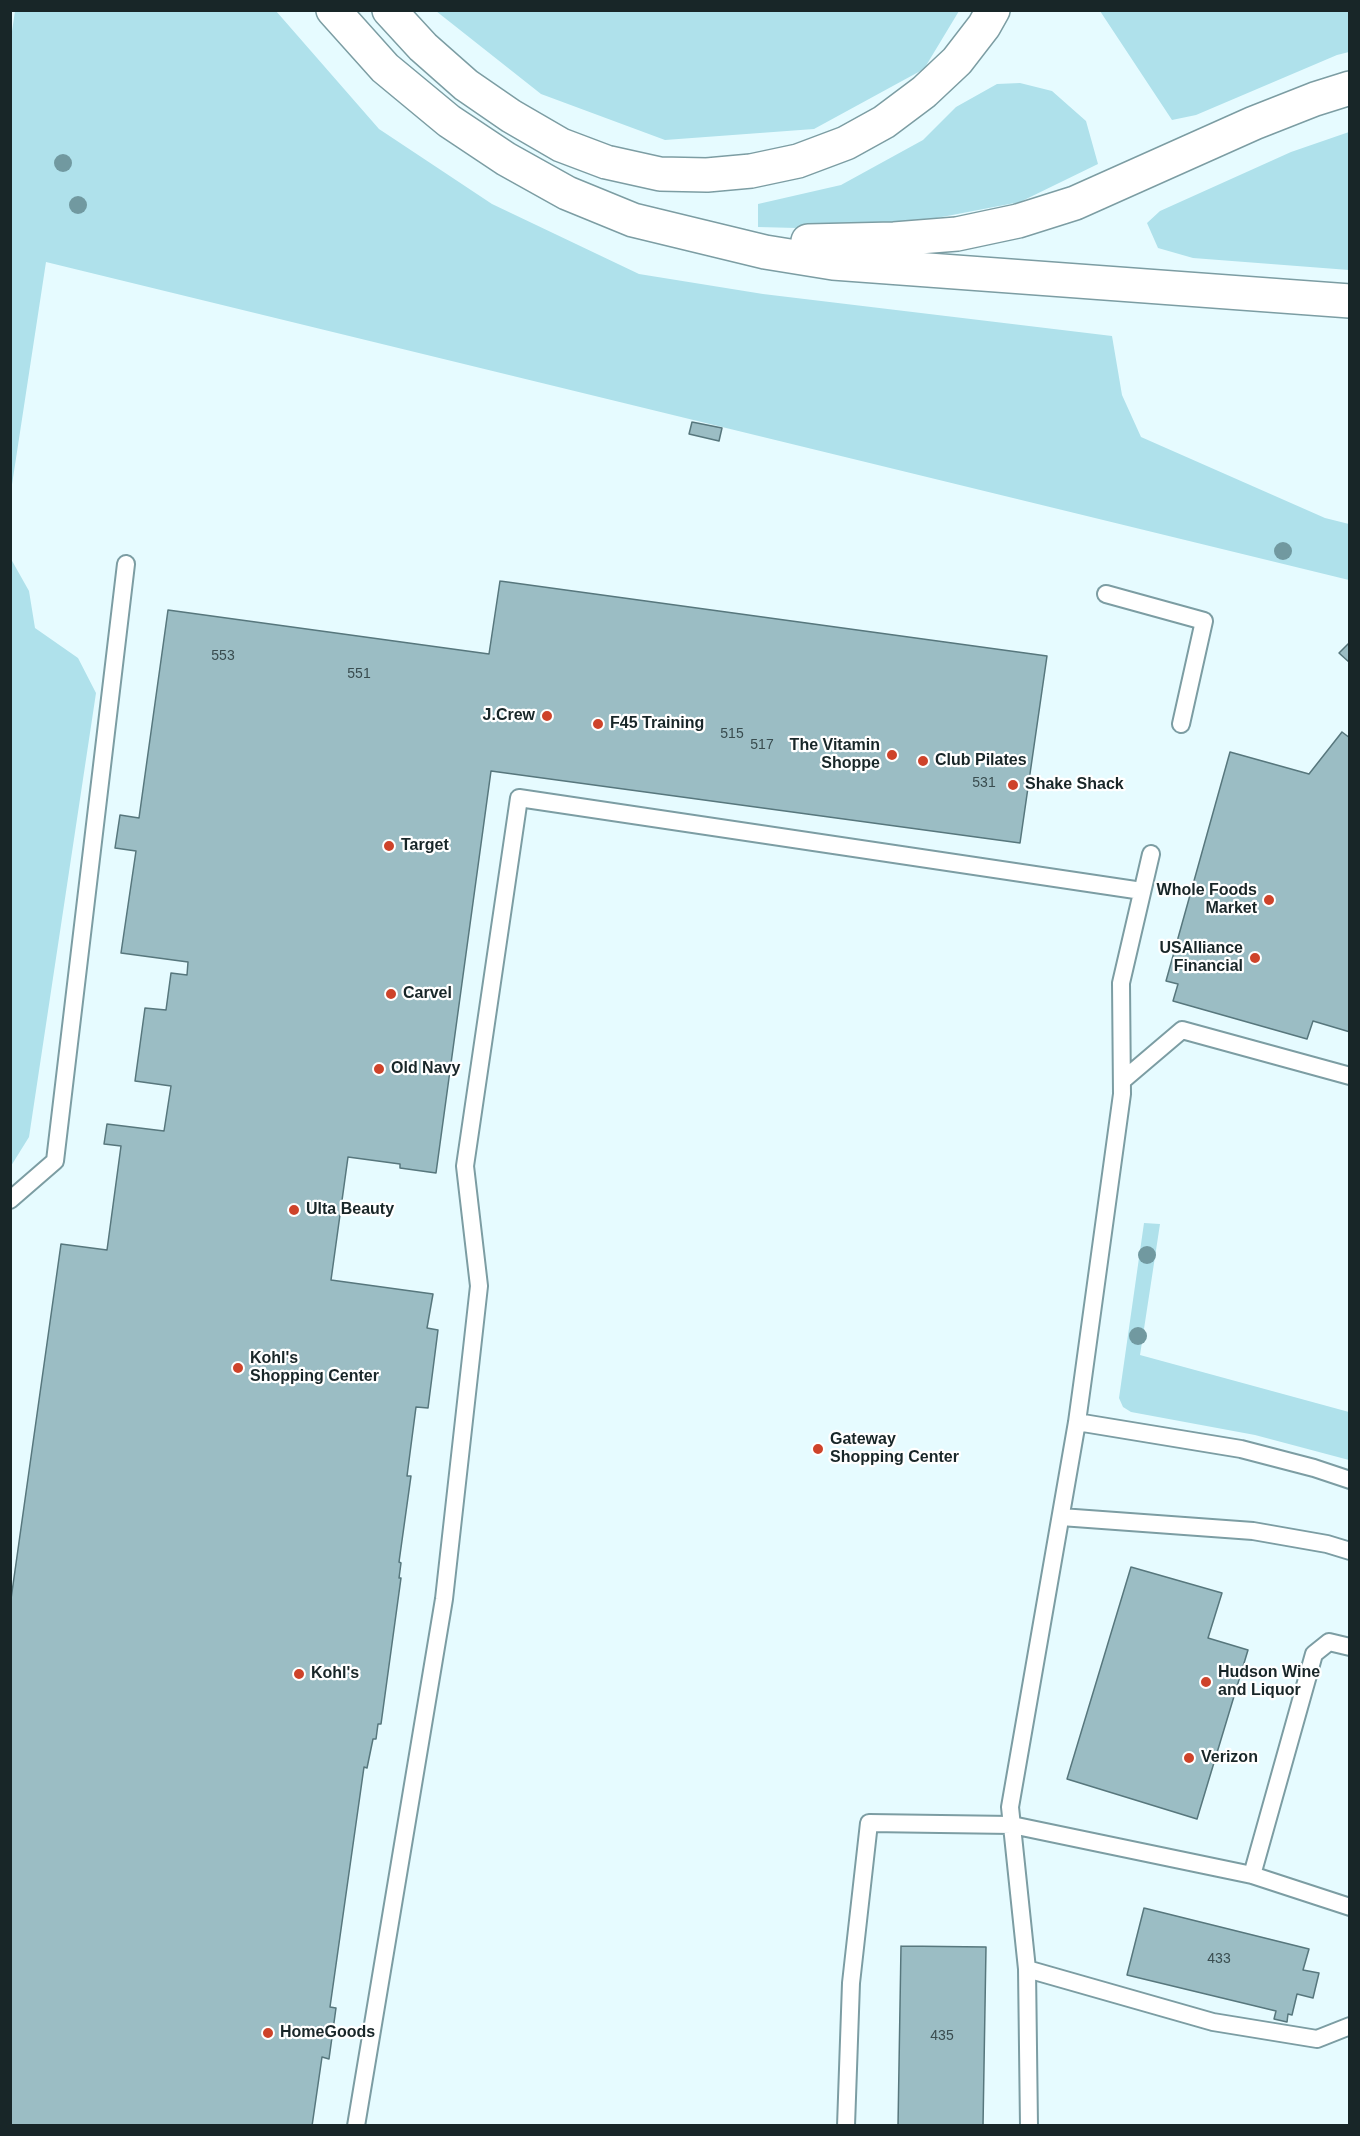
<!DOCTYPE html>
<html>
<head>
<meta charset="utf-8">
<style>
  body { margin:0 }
  #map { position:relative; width:1360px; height:2136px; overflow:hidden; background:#e6fbff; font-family:Helvetica,sans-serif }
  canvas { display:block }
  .frame { position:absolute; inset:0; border:12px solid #182628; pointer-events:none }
</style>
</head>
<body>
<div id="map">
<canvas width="1360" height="2136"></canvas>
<div class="frame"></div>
</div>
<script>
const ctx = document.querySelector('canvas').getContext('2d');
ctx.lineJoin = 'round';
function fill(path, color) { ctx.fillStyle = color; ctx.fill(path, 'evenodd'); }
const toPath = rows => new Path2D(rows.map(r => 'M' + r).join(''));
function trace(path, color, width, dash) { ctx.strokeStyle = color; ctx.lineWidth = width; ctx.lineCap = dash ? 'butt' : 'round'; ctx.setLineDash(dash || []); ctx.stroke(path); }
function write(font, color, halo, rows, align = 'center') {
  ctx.font = font + ' Helvetica,sans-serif'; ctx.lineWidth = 4.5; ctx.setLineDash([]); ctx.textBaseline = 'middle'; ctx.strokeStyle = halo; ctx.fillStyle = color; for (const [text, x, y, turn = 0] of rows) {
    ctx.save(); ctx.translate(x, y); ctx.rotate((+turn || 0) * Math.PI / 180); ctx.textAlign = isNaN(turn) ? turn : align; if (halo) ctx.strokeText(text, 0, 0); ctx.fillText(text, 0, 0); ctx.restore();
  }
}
const green = toPath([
  [15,11,276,11,379,129,492,204,639,274,763,294,1112,336,1122,395,1141,437,1325,518,1349,524,1349,580,46,262,11,491,10,45],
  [436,11,959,11,924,69,814,129,665,140,541,94],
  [1100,11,1349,11,1349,52,1337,55,1196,115,1172,120],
  [1020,83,1052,91,1086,121,1098,164,1020,202,874,230,758,227,758,204,841,185,923,140,956,107,997,84],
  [1349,132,1349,270,1193,258,1158,248,1147,223,1160,211,1291,152],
  [11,559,29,591,35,628,78,658,96,693,29,1137,11,1166],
  [1144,1223,1160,1224,1140,1355,1349,1412,1349,1460,1255,1435,1131,1412,1123,1407,1119,1398]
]);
const building = toPath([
  [692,422,722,428,719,441,689,434,692,422],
  [500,581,1047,656,1020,843,491,771,436,1173,400,1168,400,1164,348,1157,331,1280,433,1294,427,1328,438,1330,428,1408,416,1407,407,1476,411,1476,399,1562,401,1563,399,1578,401,1578,381,1724,378,1724,376,1739,373,1739,367,1768,364,1767,330,2007,336,2008,329,2059,322,2057,312,2126,10,2126,10,1606,61,1244,107,1250,121,1146,104,1144,107,1124,164,1131,171,1086,135,1081,145,1008,166,1010,171,973,187,975,188,962,121,953,136,851,115,848,120,815,139,818,168,610,489,654,500,581],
  [1350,642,1350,663,1339,653,1350,642],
  [1342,732,1350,738,1350,1032,1313,1021,1307,1039,1173,1001,1178,984,1166,981,1230,752,1309,774,1342,732],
  [1131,1567,1222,1593,1208,1638,1248,1650,1197,1819,1067,1779,1131,1567],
  [1144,1908,1309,1949,1303,1970,1319,1973,1313,1998,1297,1994,1292,2015,1288,2014,1287,2022,1274,2019,1276,2011,1127,1975,1144,1908],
  [901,1946,986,1947,983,2126,898,2126,901,1946]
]);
const lane = toPath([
  [1106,594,1204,621,1181,724],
  [1122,1081,1182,1030,1350,1076],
  [10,1200,55,1161,126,564],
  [1077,1422,1241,1449,1314,1468,1350,1480],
  [1061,1517,1253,1531,1327,1544,1350,1551],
  [1252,1875,1314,1654,1329,1642,1350,1647],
  [1027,1969,1213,2022,1317,2039,1350,2026],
  [356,2126,444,1599,479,1286,465,1166,519,798,1142,891],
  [846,2126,851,1983,869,1823,1012,1825,1252,1875,1350,1907],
  [1029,2126,1027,1969,1010,1807,1077,1422,1122,1094,1121,983,1151,854]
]);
const highway = toPath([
  [333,10,385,68,449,121,506,159,567,193,633,220,765,252,833,263,1350,301],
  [389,10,423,47,466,85,511,116,561,145,606,162,660,174,707,175,751,171,798,161,846,143,884,122,924,92,957,61,984,26,993,10],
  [808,241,894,239,957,234,1018,221,1075,203,1254,123,1315,99,1350,88]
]);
const trees = [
  [63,163],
  [78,205],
  [1283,551],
  [1147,1255],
  [1138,1336]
];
const markers = [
  [547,716,6,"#ce432a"],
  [598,724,6,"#ce432a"],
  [892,755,6,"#ce432a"],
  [923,761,6,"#ce432a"],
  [1013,785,6,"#ce432a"],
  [389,846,6,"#ce432a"],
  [1269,900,6,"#ce432a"],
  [1255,958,6,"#ce432a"],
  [391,994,6,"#ce432a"],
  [379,1069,6,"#ce432a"],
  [294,1210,6,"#ce432a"],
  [238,1368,6,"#ce432a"],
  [818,1449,6,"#ce432a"],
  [299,1674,6,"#ce432a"],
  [1206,1682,6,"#ce432a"],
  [1189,1758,6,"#ce432a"],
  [268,2033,6,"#ce432a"]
];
const numberNames = [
  ["553",223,656],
  ["551",359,674],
  ["515",732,734],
  ["517",762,745],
  ["531",984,783],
  ["433",1219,1959],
  ["435",942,2036]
];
const poiNames = [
  ["J.Crew",535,716,"right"],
  ["F45 Training",610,724],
  ["The Vitamin",880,746,"right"],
  ["Shoppe",880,764,"right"],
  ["Club Pilates",935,761],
  ["Shake Shack",1025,785],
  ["Target",401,846],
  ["Whole Foods",1257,891,"right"],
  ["Market",1257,909,"right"],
  ["USAlliance",1243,949,"right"],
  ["Financial",1243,967,"right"],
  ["Carvel",403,994],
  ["Old Navy",391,1069],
  ["Ulta Beauty",306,1210],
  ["Kohl's",250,1359],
  ["Shopping Center",250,1377],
  ["Gateway",830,1440],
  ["Shopping Center",830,1458],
  ["Hudson Wine",1218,1673],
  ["and Liquor",1218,1691],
  ["Kohl's",311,1674],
  ["Verizon",1201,1758],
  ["HomeGoods",280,2033]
];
fill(green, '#afe1eb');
fill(building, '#9bbdc4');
trace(building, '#57777d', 1.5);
trace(lane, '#7c9da3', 20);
trace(highway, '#7c9da3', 36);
trace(lane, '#fff', 16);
trace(highway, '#fff', 33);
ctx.fillStyle = '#7199a0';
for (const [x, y] of trees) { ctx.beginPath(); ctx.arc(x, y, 9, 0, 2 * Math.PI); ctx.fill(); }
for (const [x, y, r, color] of markers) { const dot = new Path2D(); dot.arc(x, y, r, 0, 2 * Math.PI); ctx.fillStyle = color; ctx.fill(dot); trace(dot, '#fff', 2); }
write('14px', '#394c4f', null, numberNames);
write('bold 16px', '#182628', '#fff', poiNames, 'left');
</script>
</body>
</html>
